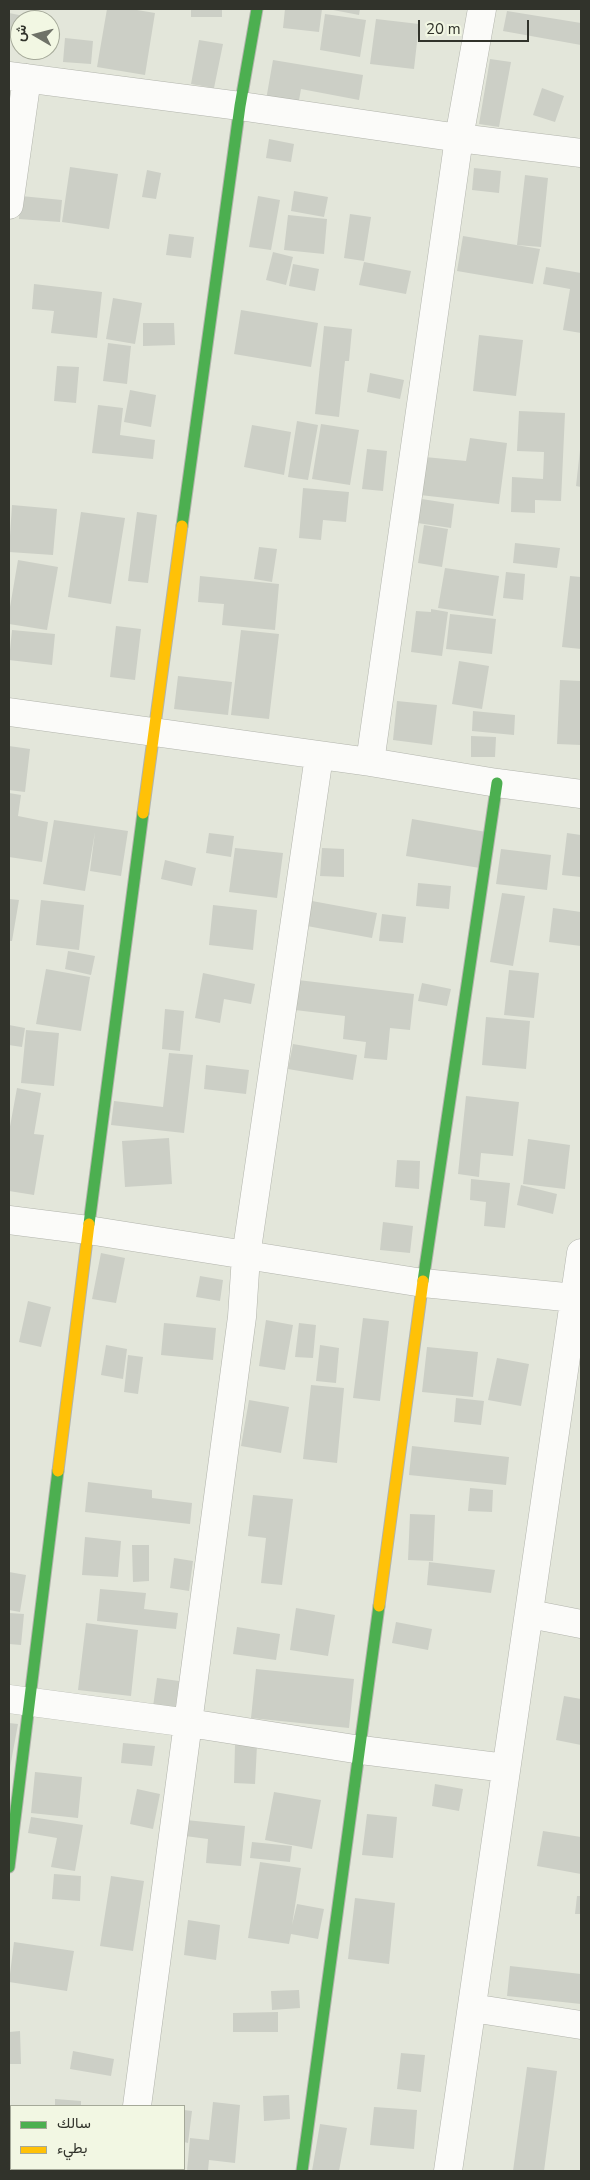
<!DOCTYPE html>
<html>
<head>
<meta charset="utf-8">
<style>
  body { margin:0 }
  #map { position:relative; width:590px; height:2180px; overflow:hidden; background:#e3e6da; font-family:"Nunito Sans",Vazirmatn,sans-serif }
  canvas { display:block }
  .frame { position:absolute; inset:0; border:10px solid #31332b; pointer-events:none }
  .legend { position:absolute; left:10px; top:2105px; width:175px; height:65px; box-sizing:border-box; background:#f2f7e3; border:1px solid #a5a999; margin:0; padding:6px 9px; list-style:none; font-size:15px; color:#31332b }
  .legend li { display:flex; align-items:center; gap:10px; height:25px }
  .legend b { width:25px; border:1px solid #a5a999 }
  .north { position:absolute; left:10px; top:10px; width:50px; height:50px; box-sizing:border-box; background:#f2f7e3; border:1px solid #a5a999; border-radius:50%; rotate:278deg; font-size:14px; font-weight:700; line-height:20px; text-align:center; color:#31332b }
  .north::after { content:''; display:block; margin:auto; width:18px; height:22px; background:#6f7268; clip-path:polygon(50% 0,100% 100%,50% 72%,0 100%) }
  .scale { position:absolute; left:418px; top:20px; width:111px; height:22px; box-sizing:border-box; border:2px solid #31332b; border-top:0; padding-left:6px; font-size:15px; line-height:18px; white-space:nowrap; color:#31332b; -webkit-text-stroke:4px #f2f7e3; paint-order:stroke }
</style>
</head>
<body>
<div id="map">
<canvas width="590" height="2180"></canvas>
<div class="frame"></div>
<ul class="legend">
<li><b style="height:6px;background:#4caf50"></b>سالك</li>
<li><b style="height:6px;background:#ffc107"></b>بطيء</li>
</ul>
<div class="north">ش</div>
<div class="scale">20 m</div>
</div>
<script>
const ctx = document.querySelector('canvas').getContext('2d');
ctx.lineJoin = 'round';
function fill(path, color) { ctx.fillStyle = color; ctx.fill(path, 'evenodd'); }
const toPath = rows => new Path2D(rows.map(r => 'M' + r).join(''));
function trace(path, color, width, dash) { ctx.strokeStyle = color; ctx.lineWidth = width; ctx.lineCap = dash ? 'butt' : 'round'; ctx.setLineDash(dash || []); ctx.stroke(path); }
const building = toPath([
  [107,9,131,9,155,13,145,75,97,67],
  [191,9,222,9,222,17,191,17],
  [285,9,322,9,319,32,283,28],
  [328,9,360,9,359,15],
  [507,11,581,23,581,45,503,31],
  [9,13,34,18,34,20,20,20,20,36,9,35],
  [325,14,366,20,360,57,320,50],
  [376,19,419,24,414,69,370,64],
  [65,38,93,41,91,64,63,62],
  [199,40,223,44,214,88,191,84],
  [490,59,511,62,499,127,479,124],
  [273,60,363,75,359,100,301,89,298,106,266,100],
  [542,88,564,96,555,122,533,115],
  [269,139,294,144,291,162,266,158],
  [70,167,118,174,109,229,62,222],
  [474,168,501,171,499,193,472,190],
  [147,170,161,173,156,199,142,197],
  [525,175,548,178,541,247,517,245],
  [294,191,328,197,324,217,291,211],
  [21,196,62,200,60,222,19,219],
  [258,196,280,200,271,250,249,247],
  [350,214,371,217,364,261,344,258],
  [288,215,327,219,324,254,284,250],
  [169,234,194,237,191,258,166,255],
  [463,236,540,249,533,284,457,271],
  [273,252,293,257,286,285,266,280],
  [364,262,411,271,406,294,359,285],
  [293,264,319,269,315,291,289,286],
  [546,267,581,273,581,333,563,330,570,289,543,284],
  [34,284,102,292,97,338,51,333,54,311,32,309],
  [113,298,142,303,135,344,106,339],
  [241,310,318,323,311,367,234,354],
  [143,323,174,323,175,345,143,346],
  [324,326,352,329,349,361,345,361,339,417,315,414],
  [479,335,523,340,516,396,473,391],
  [108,343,131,346,127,384,103,381],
  [57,366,79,367,76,403,54,401],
  [370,373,404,380,400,399,367,392],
  [130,390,156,395,151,427,124,422],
  [98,405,123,408,120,435,155,440,153,459,92,453],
  [519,411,565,413,561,501,535,500,535,513,511,512,512,477,543,479,544,452,517,451],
  [297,421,318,425,308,480,288,477],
  [321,424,359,430,350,485,312,479],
  [252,425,291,432,284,475,244,467],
  [470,438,507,443,499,504,420,495,425,457,466,461],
  [367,449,387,451,383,491,362,489],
  [580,450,581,450,581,487,576,486],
  [303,488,349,492,346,522,323,520,321,540,299,538],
  [415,498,454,504,451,528,411,522],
  [12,505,57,509,53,555,9,552],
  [81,512,125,518,111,604,68,597],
  [137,512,157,515,148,583,128,581],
  [424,525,448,529,442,567,418,563],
  [515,543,560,548,557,568,513,563],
  [259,547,277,549,272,582,254,579],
  [18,560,58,567,47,630,9,624,9,613],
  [445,568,499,576,493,616,438,608],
  [506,572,525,574,523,600,503,598],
  [200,576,279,584,275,630,222,625,224,604,198,602],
  [570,576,581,577,581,649,562,647],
  [431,609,448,612,442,656,411,652,416,611,431,612],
  [450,614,496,619,492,654,446,649],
  [116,626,141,629,135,680,110,677],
  [12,630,55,634,52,665,9,660],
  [241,630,279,634,269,719,231,715],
  [459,661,489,666,482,709,452,704],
  [178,676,232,682,228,715,174,709],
  [560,680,581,681,581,745,557,744],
  [397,701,437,705,432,745,393,740],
  [473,711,515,715,514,735,472,731],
  [471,736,496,737,495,757,471,757],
  [9,746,30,749,25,792,9,790],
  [9,793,21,795,18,816,48,822,42,862,9,857],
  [412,819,486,832,480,868,406,856],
  [54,820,128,831,121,876,90,871,95,832,85,891,43,884],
  [209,833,234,836,231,857,206,853],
  [567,833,581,835,581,877,562,875],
  [235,848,283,853,277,898,229,892],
  [322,848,344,849,344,877,320,876],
  [501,849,551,855,547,890,496,884],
  [165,860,196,868,192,886,161,879],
  [418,883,451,886,449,909,416,906],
  [502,893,525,896,513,966,490,962],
  [9,899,19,900,12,941,9,941],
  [41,900,84,905,79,950,36,945],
  [312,901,377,913,372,938,307,926],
  [213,905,257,910,253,950,209,945],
  [553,908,581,912,581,946,549,942],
  [382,914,406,917,403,943,379,941],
  [68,951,95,956,91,975,65,969],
  [46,969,90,977,81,1031,36,1024],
  [509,970,539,973,534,1018,504,1015],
  [203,973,255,984,251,1004,224,999,220,1023,195,1018],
  [298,980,414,994,410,1030,390,1028,387,1060,364,1058,366,1042,343,1039,345,1016,295,1010],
  [422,983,451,989,447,1006,418,1001],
  [165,1009,184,1011,180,1051,162,1049],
  [486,1017,530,1021,526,1069,482,1065],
  [9,1025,25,1028,22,1047,9,1045],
  [26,1030,59,1033,54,1086,21,1083],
  [293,1044,357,1055,353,1080,288,1069],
  [169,1053,193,1055,184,1133,111,1125,114,1101,163,1107],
  [206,1065,249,1070,246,1094,204,1089],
  [17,1088,41,1093,34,1134,44,1135,34,1195,9,1191,9,1132],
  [466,1096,519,1102,513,1156,481,1153,479,1177,458,1174],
  [169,1138,172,1184,125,1187,122,1141],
  [528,1139,570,1145,565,1189,523,1184],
  [397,1160,420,1161,419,1189,395,1187],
  [471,1179,510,1183,505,1228,484,1226,486,1202,470,1200],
  [521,1185,557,1194,553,1214,517,1205],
  [383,1222,413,1226,410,1253,380,1250],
  [101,1253,125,1258,116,1303,92,1299],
  [200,1276,223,1280,220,1301,196,1297],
  [28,1301,51,1307,41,1347,19,1342],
  [363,1318,389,1321,380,1401,353,1398],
  [266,1320,293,1325,285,1370,259,1366],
  [164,1323,216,1328,213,1360,161,1355],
  [299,1323,316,1325,313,1358,295,1357],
  [106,1345,127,1349,123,1379,101,1375],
  [320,1345,339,1348,336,1383,316,1381],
  [427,1347,478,1352,473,1397,422,1392],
  [128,1355,143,1357,138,1394,124,1392],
  [497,1358,529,1364,521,1406,488,1400],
  [311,1385,344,1388,337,1463,303,1459],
  [456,1398,484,1401,481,1425,454,1422],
  [249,1400,289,1407,281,1453,241,1446],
  [412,1446,509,1457,506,1485,409,1475],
  [88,1482,152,1490,152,1498,192,1503,190,1524,85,1512],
  [470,1488,493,1490,492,1512,468,1511],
  [253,1495,293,1499,282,1585,261,1583,266,1538,248,1536],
  [410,1514,435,1515,433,1561,408,1560],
  [85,1537,121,1541,118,1577,82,1575],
  [132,1545,149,1545,149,1581,133,1582],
  [174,1558,193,1561,189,1591,170,1588],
  [429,1562,495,1570,491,1593,427,1585],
  [9,1572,26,1575,20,1612,9,1610],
  [100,1589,146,1593,144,1609,178,1613,176,1629,97,1621],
  [296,1608,335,1615,328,1656,290,1650],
  [9,1613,24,1614,21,1645,9,1644],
  [396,1622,432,1629,428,1650,392,1643],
  [86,1623,138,1630,131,1696,78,1690],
  [237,1627,280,1634,276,1660,233,1654],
  [256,1669,354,1679,349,1728,251,1718],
  [157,1678,179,1681,174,1717,152,1714],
  [564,1696,581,1699,581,1745,556,1740],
  [9,1723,18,1724,9,1773],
  [123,1743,155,1746,152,1766,121,1763],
  [235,1745,257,1745,255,1784,234,1783],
  [35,1772,82,1777,78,1818,31,1813],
  [435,1784,463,1789,459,1811,432,1806],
  [137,1789,160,1794,153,1829,130,1824],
  [274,1792,321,1800,312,1849,265,1840],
  [367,1814,397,1817,393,1858,362,1855],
  [31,1817,83,1825,75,1871,51,1867,57,1838,28,1833],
  [186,1820,245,1826,241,1866,206,1863,208,1839,185,1836],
  [543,1831,581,1837,581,1874,537,1866],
  [252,1842,292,1846,290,1862,250,1858],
  [260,1862,301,1868,292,1925,297,1904,324,1909,318,1939,291,1934,289,1944,248,1938],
  [54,1874,81,1876,80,1901,52,1899],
  [111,1876,144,1881,133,1951,100,1946],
  [577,1896,581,1896,581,1914,575,1914],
  [355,1898,395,1903,389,1964,348,1959],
  [188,1920,220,1925,216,1960,184,1955],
  [14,1942,74,1951,67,1991,9,1982],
  [510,1966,581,1974,581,2004,507,1996],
  [299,1990,300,2008,272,2010,271,1991],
  [278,2012,278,2032,233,2032,233,2013],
  [20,2031,21,2064,9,2064,9,2032],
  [73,2051,114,2059,111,2076,70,2069],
  [401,2053,425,2055,421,2092,397,2089],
  [527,2067,557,2071,544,2171,513,2171],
  [289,2095,290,2119,264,2121,263,2096],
  [55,2099,81,2101,81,2106,55,2106],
  [213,2102,240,2105,235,2163,209,2160,208,2171,187,2171,190,2138,209,2140],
  [374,2107,417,2110,414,2149,370,2145],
  [184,2110,192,2111,188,2143,184,2142],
  [320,2124,347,2128,339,2171,312,2171]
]);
const street = toPath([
  [9,76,240,106,459,138,581,153],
  [9,205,27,78],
  [9,712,370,762,497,783,581,794],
  [370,762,459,138,482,9],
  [9,1220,88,1230,423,1283,575,1298],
  [530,1614,581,1624],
  [9,1699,189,1723,361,1750,506,1768],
  [472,2008,581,2025],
  [137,2106,242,1317,246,1256,319,756],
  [128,2171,129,2169],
  [448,2171,581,1253]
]);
const fast = toPath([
  [182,526,240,106,257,9],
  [89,1224,143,813],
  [423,1281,497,783],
  [9,1867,58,1471],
  [302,2171,379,1606]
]);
const slow = toPath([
  [143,813,182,526],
  [58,1471,89,1224],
  [379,1606,423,1281]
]);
fill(building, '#cccfc6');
trace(street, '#b2b4ac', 29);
trace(fast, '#b2b4ac', 13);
trace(slow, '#b2b4ac', 13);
trace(street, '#fbfbf9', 28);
trace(fast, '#4caf50', 11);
trace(slow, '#ffc107', 11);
</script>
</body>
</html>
